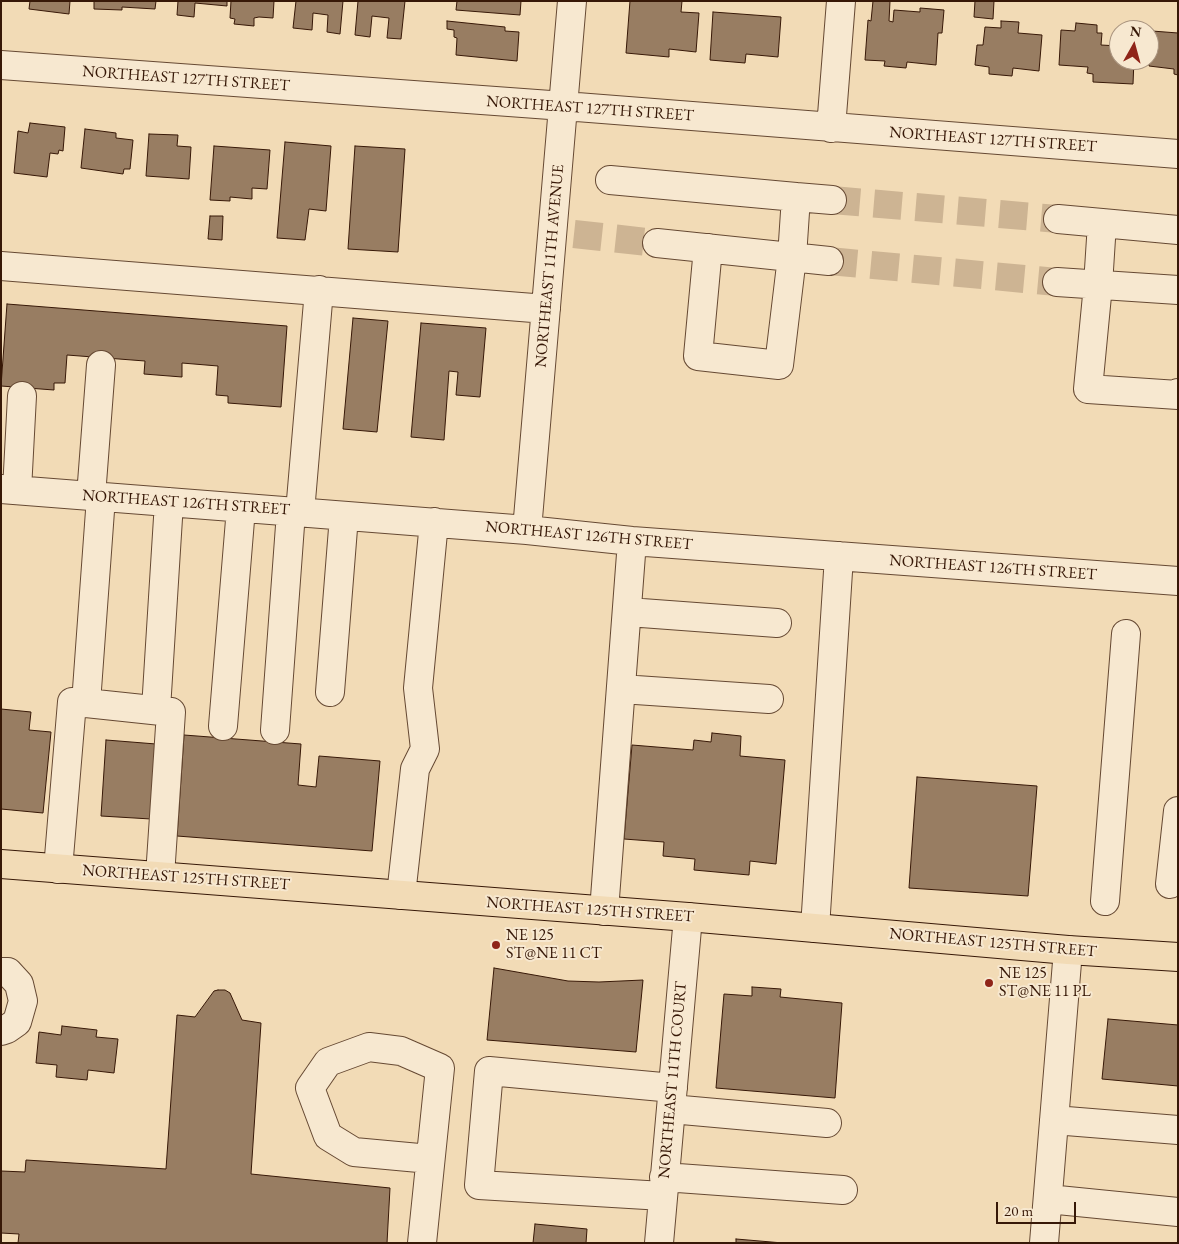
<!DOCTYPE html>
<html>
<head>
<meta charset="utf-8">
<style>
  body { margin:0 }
  #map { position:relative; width:1179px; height:1244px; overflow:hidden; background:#f2dbb6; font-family:"EB Garamond",serif }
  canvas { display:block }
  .frame { position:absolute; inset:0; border:2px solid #371807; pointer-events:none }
  .north { position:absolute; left:1109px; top:20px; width:50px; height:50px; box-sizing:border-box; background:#f7e8d0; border:1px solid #aa9580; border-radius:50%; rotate:7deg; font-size:14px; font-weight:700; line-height:20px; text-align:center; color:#371807 }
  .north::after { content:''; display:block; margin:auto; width:18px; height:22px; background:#8f2418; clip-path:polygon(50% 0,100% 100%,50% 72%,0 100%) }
  .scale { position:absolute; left:996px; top:1202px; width:80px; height:22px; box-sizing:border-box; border:2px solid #371807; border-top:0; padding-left:6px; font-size:15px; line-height:18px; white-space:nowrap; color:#371807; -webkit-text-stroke:4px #f7e8d0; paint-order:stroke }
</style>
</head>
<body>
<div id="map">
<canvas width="1179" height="1244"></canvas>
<div class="frame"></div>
<div class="north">N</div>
<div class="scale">20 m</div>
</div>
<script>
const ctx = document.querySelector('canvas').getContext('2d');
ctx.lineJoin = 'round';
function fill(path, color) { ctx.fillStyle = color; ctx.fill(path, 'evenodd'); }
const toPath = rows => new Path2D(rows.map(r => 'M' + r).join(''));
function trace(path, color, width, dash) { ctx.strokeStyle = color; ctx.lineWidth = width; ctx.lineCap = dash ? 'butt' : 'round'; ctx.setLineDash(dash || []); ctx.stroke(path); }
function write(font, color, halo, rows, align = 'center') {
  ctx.font = font + ' "EB Garamond",serif'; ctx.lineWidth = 4; ctx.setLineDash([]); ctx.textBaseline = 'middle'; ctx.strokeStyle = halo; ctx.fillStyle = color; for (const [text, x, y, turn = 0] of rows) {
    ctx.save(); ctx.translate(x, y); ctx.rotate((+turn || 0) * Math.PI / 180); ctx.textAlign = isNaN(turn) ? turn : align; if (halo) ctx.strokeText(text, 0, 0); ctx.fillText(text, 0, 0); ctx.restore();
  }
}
const building = toPath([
  [30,1,70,1,69,14,29,9,30,1],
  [94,1,156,1,155,9,122,7,122,10,94,9,94,1],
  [178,1,227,1,227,6,195,3,194,17,177,15,178,1],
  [231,1,274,1,273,18,259,17,254,18,254,26,234,24,235,19,230,18,231,1],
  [296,1,343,1,340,34,327,32,328,15,313,13,312,30,293,28,296,1],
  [358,1,405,1,401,39,387,38,389,18,372,16,370,37,355,35,358,1],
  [457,1,521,1,520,15,456,10,457,1],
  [630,1,682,1,681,12,699,13,696,52,669,49,669,57,626,53,630,1],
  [873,1,890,1,889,21,893,22,894,10,920,12,920,8,944,10,942,33,938,33,936,65,907,62,906,68,884,66,885,61,865,60,868,20,871,21,873,1],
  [975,1,994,1,993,19,974,17,975,1],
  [713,12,781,17,778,57,746,54,745,63,710,60,713,12],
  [447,21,505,27,505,31,519,32,517,61,456,55,457,38,454,37,454,30,447,29,447,21],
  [1001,21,1019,22,1018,33,1042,35,1039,71,1013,68,1012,76,989,74,989,67,975,65,977,45,983,45,985,27,1001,28,1001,21],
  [1076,23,1097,25,1097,33,1102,33,1101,45,1119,46,1119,60,1134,60,1133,84,1093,82,1093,74,1087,73,1088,67,1059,65,1061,30,1075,31,1076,23],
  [1152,31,1178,33,1178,75,1174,74,1174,69,1149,66,1152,31],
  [30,123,65,127,63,151,59,150,58,154,50,153,47,177,14,173,18,131,28,133,30,123],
  [85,129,116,133,116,138,133,140,130,169,124,169,123,174,81,168,85,129],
  [149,134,178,135,177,146,191,147,189,179,146,176,149,134],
  [285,142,331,146,326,211,309,209,305,240,277,238,285,142],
  [214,146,270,150,267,189,252,188,252,199,230,197,230,201,210,200,214,146],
  [355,146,405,149,398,252,348,249,355,146],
  [210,216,223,216,222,240,208,239,210,216],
  [7,304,287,326,281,407,228,403,228,396,216,395,218,366,182,363,182,377,144,374,145,361,67,355,65,383,54,383,54,390,1,386,7,304],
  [353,318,388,321,377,432,343,429,353,318],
  [421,323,486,328,480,397,456,395,458,372,449,371,444,440,411,437,421,323],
  [1,709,31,712,29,730,51,732,43,813,1,809,1,709],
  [712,733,741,736,740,756,785,760,776,864,750,861,749,875,694,870,695,859,663,856,664,842,624,839,632,745,693,750,694,740,711,742,712,733],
  [184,735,301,744,298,785,316,787,319,756,380,761,372,851,177,836,184,735],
  [106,740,156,744,151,819,101,816,106,740],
  [917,777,1037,786,1028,896,909,888,917,777],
  [494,968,568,981,599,982,643,980,636,1052,487,1040,494,968],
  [752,987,781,989,780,997,842,1003,835,1098,716,1088,724,994,752,996,752,987],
  [218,990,225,990,230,993,242,1020,261,1023,251,1174,390,1188,387,1243,18,1243,19,1234,1,1233,1,1171,25,1172,26,1160,166,1169,177,1015,195,1017,214,991,218,990],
  [1108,1019,1178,1025,1178,1086,1102,1079,1108,1019],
  [62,1026,97,1030,96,1037,118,1039,114,1073,88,1070,87,1080,56,1077,57,1065,36,1063,39,1032,61,1035,62,1026],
  [535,1224,587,1229,586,1243,533,1243,535,1224],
  [736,1239,783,1243,736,1243,736,1239]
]);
const minorTunnel = toPath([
  [832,200,1058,219],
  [574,234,657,243],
  [829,261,1057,282]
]);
const minor = toPath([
  [1,65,564,106,1178,154],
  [831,128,841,1],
  [610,180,796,197,792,257,779,365,698,356,708,248],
  [796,197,832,200],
  [1058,219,1102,223,1098,285,1088,389,1178,395,1178,393],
  [1102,223,1178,230],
  [657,243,829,261],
  [1,266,546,309],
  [1057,282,1178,290],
  [1,489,527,530,632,541,1178,581],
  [17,490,22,396],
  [91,496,101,365],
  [300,512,319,290],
  [527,530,572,1],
  [628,612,777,623],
  [621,689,769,699],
  [330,692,344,516],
  [86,703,101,497],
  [156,709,169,502],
  [223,726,241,508],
  [275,730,291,512],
  [58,869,72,702,86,703,171,712,160,876],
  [1170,884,1178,811],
  [401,895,415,769,425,749,418,688,434,522],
  [1105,901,1126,634],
  [604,911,632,541],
  [815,928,839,556],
  [1,972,8,972,19,984,23,1001,17,1022,7,1029,1,1031],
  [671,1109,827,1123],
  [1054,1120,1178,1130],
  [664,1177,843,1190],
  [663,1196,479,1185,489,1071,673,1088],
  [1048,1199,1178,1212],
  [422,1243,440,1068,401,1051,369,1047,328,1062,310,1088,328,1136,354,1152,430,1159],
  [659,1243,688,917],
  [1044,1243,1068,950]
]);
const major = toPath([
  [1,864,688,917,1068,950,1178,957]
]);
const markers = [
  [496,945,5,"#8f2418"],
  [989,983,5,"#8f2418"]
];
const streetNames = [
  ["NORTHEAST 127TH STREET",186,79,4],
  ["NORTHEAST 127TH STREET",590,109,4],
  ["NORTHEAST 127TH STREET",993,140,4],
  ["NORTHEAST 11TH AVENUE",550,266,-85],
  ["NORTHEAST 126TH STREET",186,503,4],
  ["NORTHEAST 126TH STREET",589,536,5],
  ["NORTHEAST 126TH STREET",993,568,4],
  ["NORTHEAST 125TH STREET",186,878,4],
  ["NORTHEAST 125TH STREET",590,910,4],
  ["NORTHEAST 125TH STREET",993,943,5],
  ["NORTHEAST 11TH COURT",673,1080,-85]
];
const poiNames = [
  ["NE 125",506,936],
  ["ST@NE 11 CT",506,954],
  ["NE 125",999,974],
  ["ST@NE 11 PL",999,992]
];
fill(building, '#987d62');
trace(building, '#371807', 1);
trace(minorTunnel, '#cdb493', 28, [28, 14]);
trace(minor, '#664933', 30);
trace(major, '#371807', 30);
trace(minor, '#f7e8d0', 28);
trace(major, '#f2dbb6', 28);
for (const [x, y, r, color] of markers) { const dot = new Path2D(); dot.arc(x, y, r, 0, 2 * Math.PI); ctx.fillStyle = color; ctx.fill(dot); trace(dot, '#f7e8d0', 2); }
write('16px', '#371807', '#f7e8d0', streetNames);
write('16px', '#371807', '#f7e8d0', poiNames, 'left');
</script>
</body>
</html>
